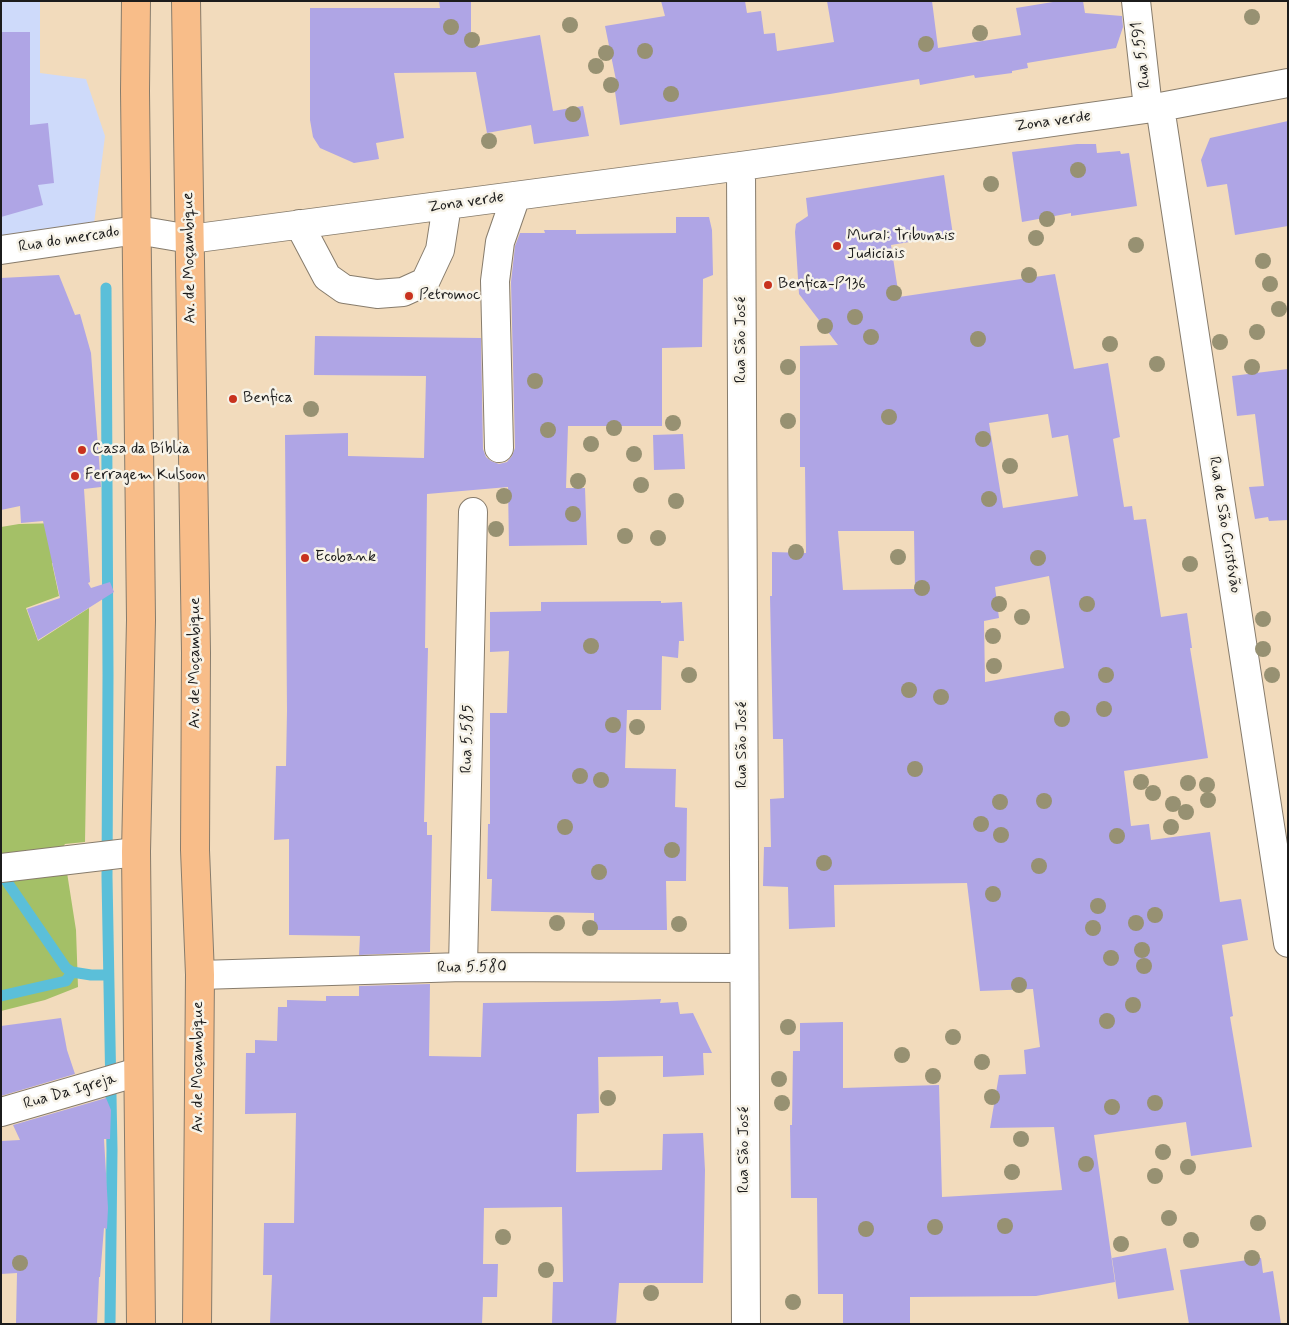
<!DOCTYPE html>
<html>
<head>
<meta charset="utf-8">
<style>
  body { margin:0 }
  #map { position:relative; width:1289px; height:1325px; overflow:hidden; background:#f2dbbc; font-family:Mynerve,sans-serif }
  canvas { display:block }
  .frame { position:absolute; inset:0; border:2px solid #1c1c1c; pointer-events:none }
</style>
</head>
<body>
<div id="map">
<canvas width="1289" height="1325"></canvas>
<div class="frame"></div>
</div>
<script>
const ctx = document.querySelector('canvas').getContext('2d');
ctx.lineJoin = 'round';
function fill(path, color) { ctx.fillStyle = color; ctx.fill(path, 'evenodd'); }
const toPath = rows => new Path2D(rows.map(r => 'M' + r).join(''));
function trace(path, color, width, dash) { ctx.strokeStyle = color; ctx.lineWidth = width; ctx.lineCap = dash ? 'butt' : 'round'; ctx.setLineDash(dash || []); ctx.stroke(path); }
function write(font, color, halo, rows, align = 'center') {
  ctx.font = font + ' Mynerve,sans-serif'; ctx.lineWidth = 5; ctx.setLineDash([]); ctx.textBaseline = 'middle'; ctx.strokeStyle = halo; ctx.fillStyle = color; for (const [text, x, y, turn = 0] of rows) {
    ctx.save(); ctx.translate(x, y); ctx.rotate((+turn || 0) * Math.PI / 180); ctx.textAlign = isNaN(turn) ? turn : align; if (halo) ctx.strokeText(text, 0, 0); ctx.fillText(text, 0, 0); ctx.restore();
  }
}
const built = toPath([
  [1,1,40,1,40,73,86,79,105,136,94,224,1,237]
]);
const green = toPath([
  [60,523,67,559,52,563,59,596,26,608,38,641,89,608,85,842,65,844,63,847,76,930,78,987,45,1000,1,1011,1,527,19,524]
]);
const stream = toPath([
  [106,288,108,675,107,877,112,1150,110,1324],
  [1,873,66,968,72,972,91,975,108,975],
  [1,996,66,981,72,972]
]);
const building = toPath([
  [439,1,471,1,471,47,540,35,553,111,583,106,589,136,534,144,531,125,487,133,476,72,394,73,404,138,376,143,379,159,354,163,320,148,313,137,310,120,310,8,440,8],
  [661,1,745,1,747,13,761,11,764,34,775,33,777,51,834,42,827,1,932,1,938,48,1021,35,1016,8,1059,1,1083,1,1085,13,1122,16,1123,27,1116,48,1027,63,1028,68,1012,71,1012,73,975,78,974,75,920,85,919,79,830,94,620,125,614,85,617,85,605,26,665,16],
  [1,32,30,32,30,125,48,123,54,183,38,185,43,205,1,217],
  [1288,121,1288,226,1235,235,1227,184,1207,187,1201,160,1210,138],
  [1077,144,1096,144,1097,153,1120,151,1121,154,1129,153,1137,206,1071,216,1071,213,1022,222,1012,152],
  [944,175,953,235,891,245,899,297,1055,274,1074,369,1108,363,1120,437,1113,439,1124,507,1132,506,1134,520,1146,519,1161,617,1187,613,1192,648,1190,648,1208,758,1124,771,1131,826,1149,824,1151,840,1210,832,1220,902,1241,899,1248,940,1222,945,1233,1016,1230,1017,1252,1147,1191,1156,1186,1122,1094,1135,1115,1282,1036,1296,910,1297,910,1324,843,1324,843,1294,818,1294,817,1198,791,1198,790,1125,792,1125,793,1051,800,1051,800,1023,843,1022,843,1088,939,1085,942,1197,1062,1190,1054,1127,990,1128,999,1075,1026,1074,1024,1050,1040,1047,1033,989,980,991,967,883,834,885,835,927,789,929,788,887,763,886,764,847,771,847,770,799,784,798,783,739,773,739,770,596,772,596,772,552,806,553,805,467,800,467,800,346,838,345,799,294,795,232,796,224,808,216,806,198],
  [1048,414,1052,438,1068,435,1078,496,1003,508,989,423],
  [838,531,914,531,915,589,843,590],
  [1049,576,1064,668,985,682,984,621,999,618,995,587],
  [676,217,709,217,712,230,713,275,703,279,702,347,662,348,662,426,568,426,566,488,585,488,587,545,509,546,508,487,427,494,425,648,428,648,424,822,427,822,427,835,432,835,430,952,359,955,360,936,289,935,289,839,274,840,276,766,286,766,287,711,285,435,348,433,348,456,424,458,426,376,314,375,315,336,481,338,483,449,486,457,491,461,499,464,507,462,512,456,515,448,511,282,515,246,520,233,545,233,544,230,576,230,576,234,676,233],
  [59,275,75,315,80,314,91,353,101,487,84,489,90,582,88,583,91,588,110,582,114,592,38,640,27,609,60,598,43,521,21,523,20,506,1,510,1,278],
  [1288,369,1288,520,1269,521,1268,517,1255,519,1249,487,1264,486,1255,414,1237,416,1232,376],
  [683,434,685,469,654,470,653,435],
  [661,601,661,603,682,602,684,641,679,641,678,658,662,656,661,710,627,710,625,768,676,769,675,807,687,808,686,881,666,881,667,930,594,930,594,913,491,911,492,879,487,879,488,824,490,824,490,713,507,713,509,651,490,652,490,612,541,611,541,602],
  [430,984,429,1056,481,1057,483,1003,608,1001,661,999,660,1003,678,1002,680,1014,693,1013,712,1053,703,1053,704,1075,663,1077,663,1056,598,1057,599,1113,577,1114,576,1172,662,1170,663,1134,703,1133,705,1170,703,1283,619,1283,616,1324,552,1324,553,1282,563,1282,562,1207,484,1208,483,1264,498,1264,497,1297,483,1297,482,1324,270,1324,272,1275,263,1275,264,1223,294,1223,296,1113,245,1114,246,1053,255,1053,255,1040,277,1041,278,1007,287,1007,287,1000,326,1001,326,996,359,996,359,986],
  [61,1018,67,1050,75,1074,1,1096,1,1026],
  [106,1098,111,1110,110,1139,104,1139,108,1208,107,1229,104,1228,100,1277,99,1277,97,1324,16,1324,17,1273,1,1274,1,1141,20,1140,13,1125],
  [1166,1248,1174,1290,1118,1299,1112,1258],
  [1261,1258,1263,1273,1273,1271,1281,1324,1189,1324,1180,1270]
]);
const minor = toPath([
  [1136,1,1148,108],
  [1160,107,1288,943],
  [741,166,746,1324],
  [299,224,327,277,344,289,377,294,403,292,425,282,440,250,447,205],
  [1,250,137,230,190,239,741,166,1160,107,1288,83],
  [499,448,495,281,500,242,516,196],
  [1,868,136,852],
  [463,967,473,512],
  [200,975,463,967,744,968],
  [1,1112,138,1072]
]);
const highway = toPath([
  [136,1,135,91,141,620,136,852,141,1324],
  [186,1,196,653,195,850,200,975,197,1324]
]);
const trees = [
  [1252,17],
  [570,25],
  [451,27],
  [980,33],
  [472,40],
  [926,44],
  [645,51],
  [606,53],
  [596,66],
  [611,85],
  [671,94],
  [573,114],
  [489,141],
  [1078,170],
  [991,184],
  [1047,219],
  [1036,238],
  [1136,245],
  [1263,261],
  [1029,275],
  [1270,284],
  [894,293],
  [1279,309],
  [855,317],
  [825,326],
  [1257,332],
  [871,337],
  [978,339],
  [1220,342],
  [1110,344],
  [1157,364],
  [788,367],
  [1252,367],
  [535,381],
  [311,409],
  [889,417],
  [788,421],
  [673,423],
  [614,428],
  [548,430],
  [983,439],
  [591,444],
  [634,454],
  [1010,466],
  [578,481],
  [641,485],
  [504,496],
  [989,499],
  [676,501],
  [573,514],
  [496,529],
  [625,536],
  [658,538],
  [796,552],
  [898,557],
  [1038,558],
  [1190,564],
  [922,588],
  [999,604],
  [1087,604],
  [1022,617],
  [1263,619],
  [993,636],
  [591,646],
  [1263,649],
  [994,666],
  [689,675],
  [1106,675],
  [1272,675],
  [909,690],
  [941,697],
  [1104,709],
  [1062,719],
  [613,725],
  [637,727],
  [915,769],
  [580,776],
  [601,780],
  [1141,782],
  [1188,783],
  [1207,785],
  [1153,793],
  [1208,800],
  [1044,801],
  [1000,802],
  [1173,804],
  [1186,812],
  [981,824],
  [565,827],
  [1171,827],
  [1001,835],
  [1117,836],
  [672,850],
  [824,863],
  [1039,866],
  [599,872],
  [993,894],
  [1098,906],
  [1155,915],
  [557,923],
  [1136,923],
  [679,924],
  [590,928],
  [1093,928],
  [1142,950],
  [1111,958],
  [1144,966],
  [1019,985],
  [1133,1005],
  [1107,1021],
  [788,1027],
  [953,1037],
  [902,1055],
  [982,1062],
  [933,1076],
  [779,1079],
  [992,1097],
  [608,1098],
  [782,1103],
  [1155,1103],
  [1112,1107],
  [1021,1139],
  [1163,1152],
  [1086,1164],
  [1188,1167],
  [1012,1172],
  [1155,1176],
  [1169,1218],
  [1258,1223],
  [1005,1226],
  [935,1227],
  [866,1229],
  [503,1237],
  [1191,1240],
  [1121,1244],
  [1252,1258],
  [20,1263],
  [546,1270],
  [651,1293],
  [793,1302]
];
const markers = [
  [837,246,5,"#c8321e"],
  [768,285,5,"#c8321e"],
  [409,296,5,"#c8321e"],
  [233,399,5,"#c8321e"],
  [82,450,5,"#c8321e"],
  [75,476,5,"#c8321e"],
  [305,558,5,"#c8321e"]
];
const streetNames = [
  ["Rua 5.591",1142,55,-97],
  ["Zona verde",1053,122,-8],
  ["Zona verde",466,203,-8],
  ["Rua do mercado",69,240,-9],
  ["Av. de Moçambique",190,258,-91],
  ["Rua São José",742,340,-90],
  ["Rua de São Cristóvão",1224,525,81],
  ["Av. de Moçambique",196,663,-90],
  ["Rua 5.585",468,739,-89],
  ["Rua São José",743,745,-90],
  ["Rua 5.580",472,968,-1],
  ["Av. de Moçambique",199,1067,-90],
  ["Rua Da Igreja",70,1092,-16],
  ["Rua São José",745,1150,-90]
];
const poiNames = [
  ["Mural: Tribunais",847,237],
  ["Judiciais",847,255],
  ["Benfica-P136",778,285],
  ["Petromoc",419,296],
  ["Benfica",243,399],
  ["Casa da Bíblia",92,450],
  ["Ferragem Kulsoon",85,476],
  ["Ecobank",315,558]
];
fill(built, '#cedafa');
fill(green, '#a4c067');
trace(stream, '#5bbfd9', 11);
fill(building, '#afa5e5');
trace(minor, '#877c6c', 30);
trace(highway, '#877c6c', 30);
trace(minor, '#fff', 28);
trace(highway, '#f8bd89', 28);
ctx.fillStyle = '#979172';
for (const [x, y] of trees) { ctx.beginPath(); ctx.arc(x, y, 8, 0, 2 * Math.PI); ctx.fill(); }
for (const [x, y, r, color] of markers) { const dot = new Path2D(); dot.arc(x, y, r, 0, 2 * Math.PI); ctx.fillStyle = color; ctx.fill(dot); trace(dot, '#f7f3e8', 2); }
write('16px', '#1c1c1c', '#f7f3e8', streetNames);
write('16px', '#1c1c1c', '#f7f3e8', poiNames, 'left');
</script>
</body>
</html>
